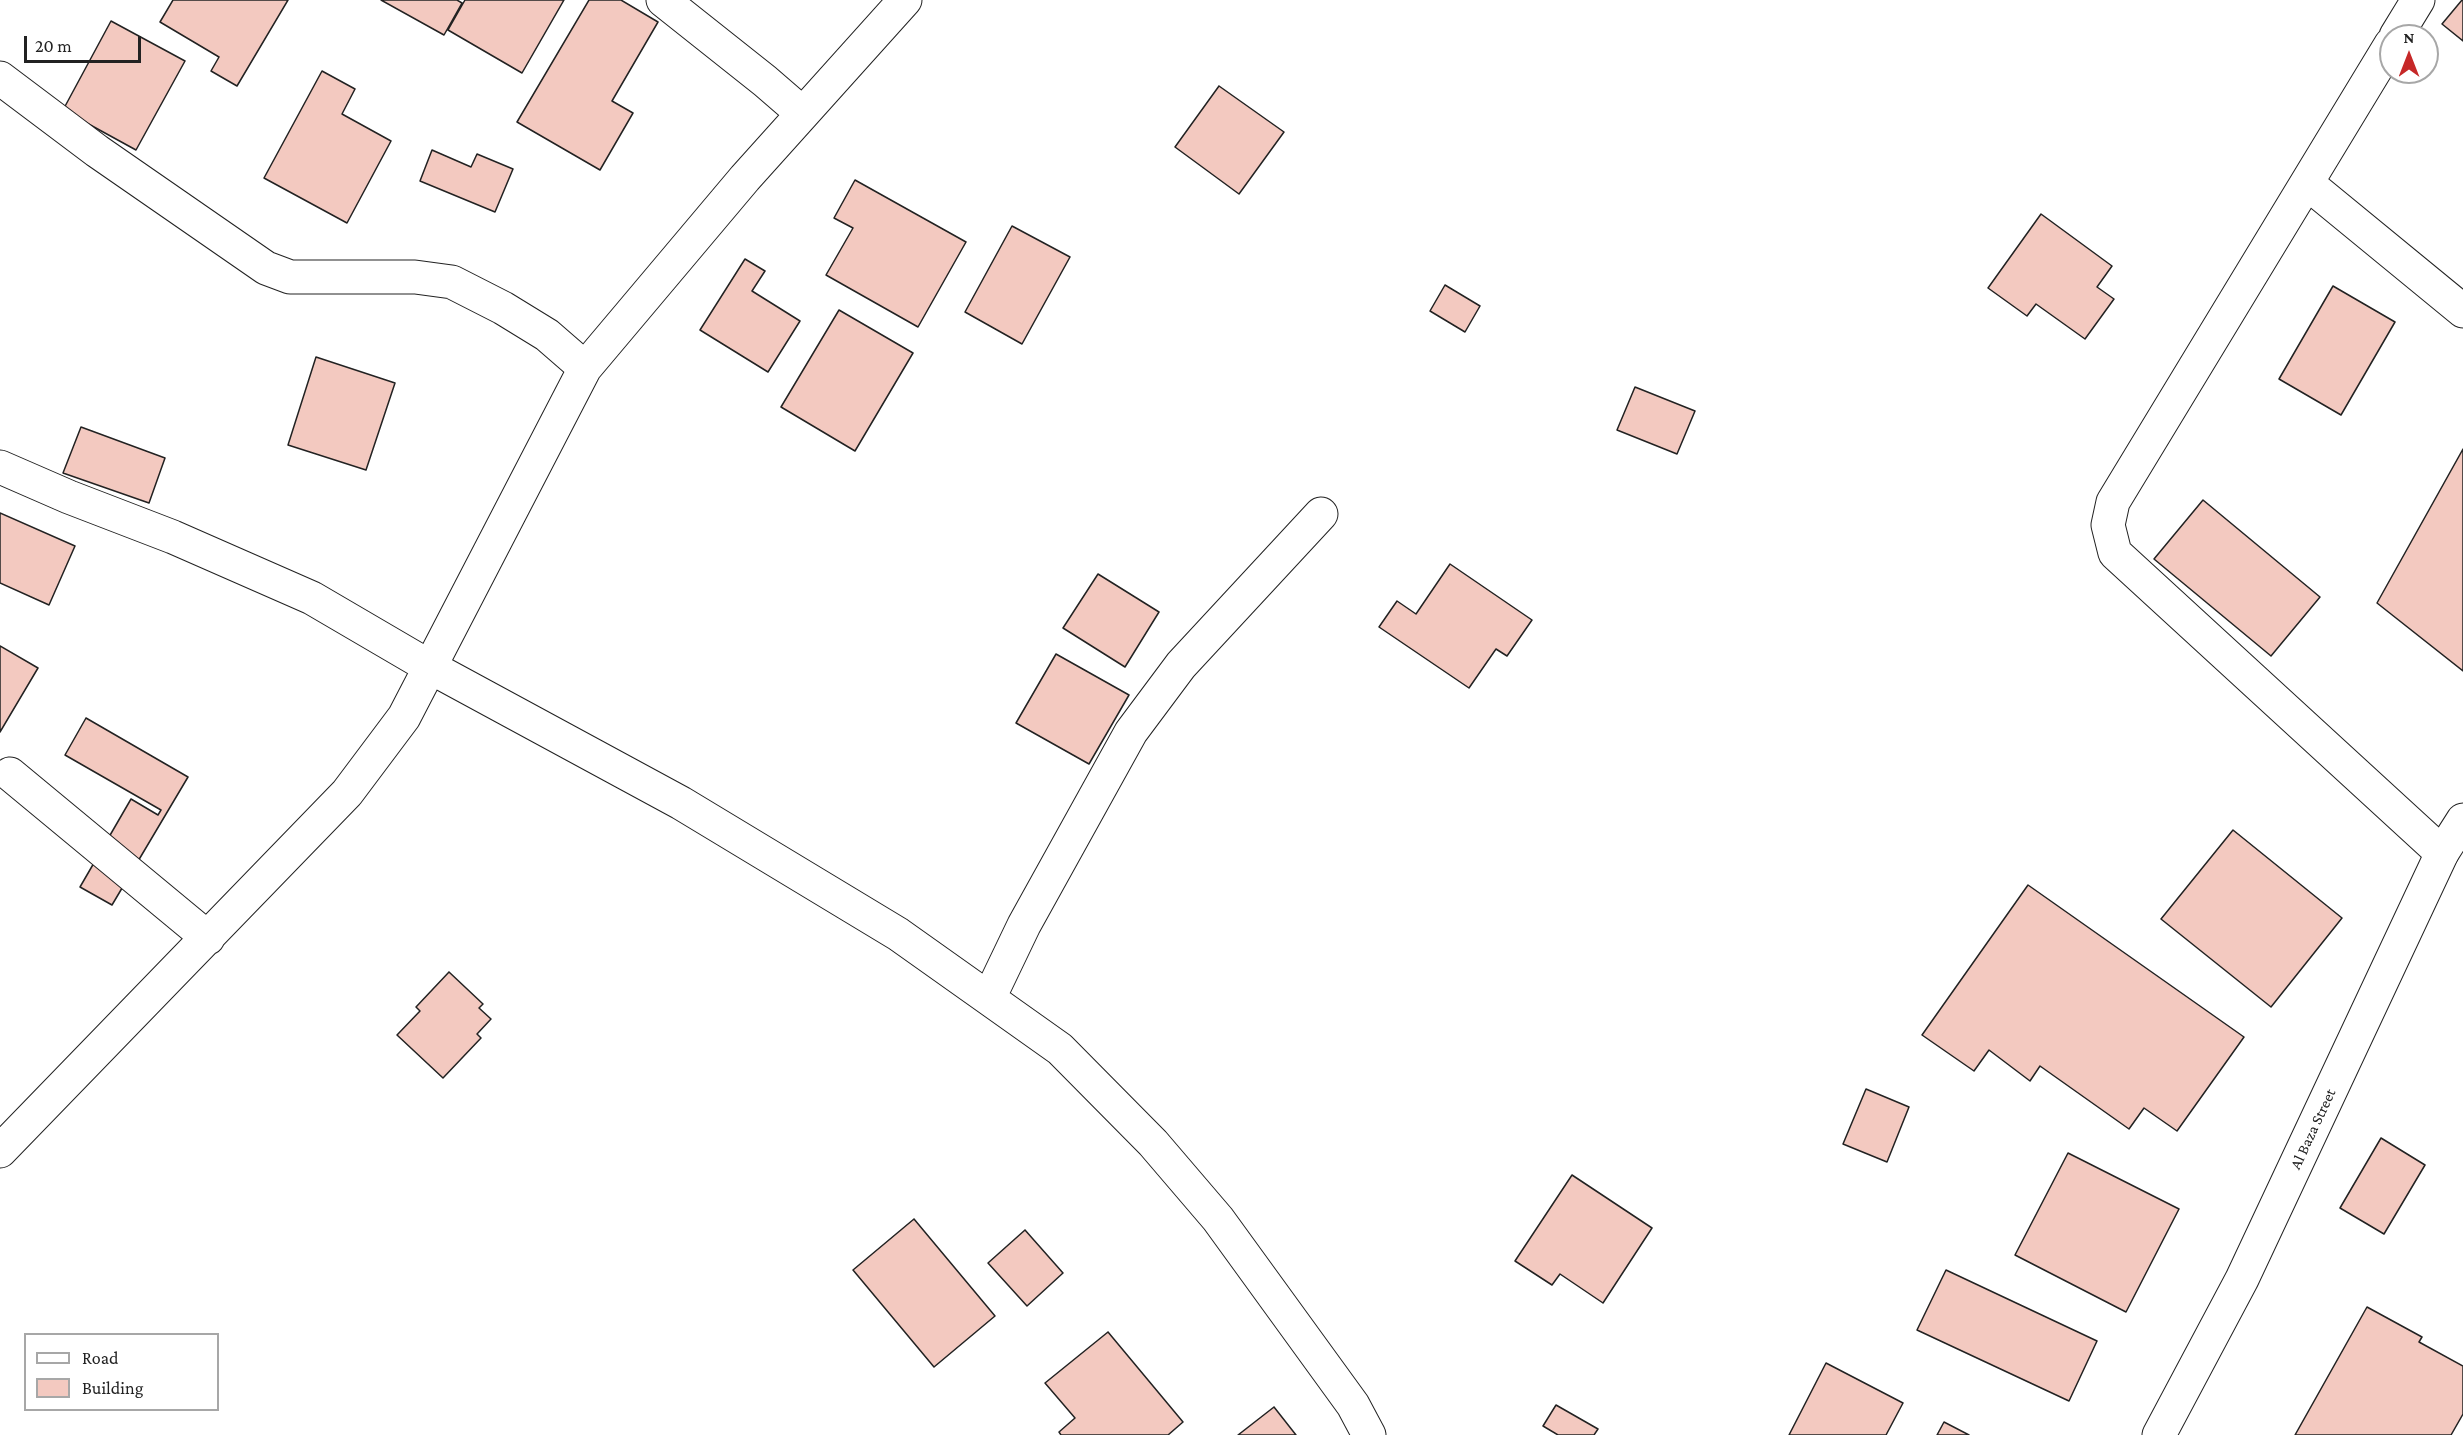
<!DOCTYPE html>
<html>
<head>
<meta charset="utf-8">
<style>
  body { margin:0 }
  #map { position:relative; width:2463px; height:1435px; overflow:hidden; background:#fff; font-family:"Crimson Pro",serif }
  canvas { display:block }
  .legend { position:absolute; left:24px; top:1333px; width:195px; height:78px; box-sizing:border-box; background:#fff; border:2px solid #a7a7a7; margin:0; padding:8px 10px; list-style:none; font-size:18px; color:#222 }
  .legend li { display:flex; align-items:center; gap:12px; height:30px }
  .legend b { width:30px; border:2px solid #a7a7a7 }
  .north { position:absolute; left:2379px; top:24px; width:60px; height:60px; box-sizing:border-box; background:#fff; border:2px solid #a7a7a7; border-radius:50%; rotate:0deg; font-size:16px; font-weight:700; line-height:24px; text-align:center; color:#222 }
  .north::after { content:''; display:block; margin:auto; width:21px; height:27px; background:#c62828; clip-path:polygon(50% 0,100% 100%,50% 72%,0 100%) }
  .scale { position:absolute; left:24px; top:36px; width:117px; height:27px; box-sizing:border-box; border:3px solid #222; border-top:0; padding-left:8px; font-size:18px; line-height:21px; white-space:nowrap; color:#222; -webkit-text-stroke:4px #fff; paint-order:stroke }
</style>
</head>
<body>
<div id="map">
<canvas width="2463" height="1435"></canvas>
<ul class="legend">
<li><b style="height:8px;background:#fff"></b>Road</li>
<li><b style="height:16px;background:#f3c9c0"></b>Building</li>
</ul>
<div class="north">N</div>
<div class="scale">20 m</div>
</div>
<script>
const ctx = document.querySelector('canvas').getContext('2d');
ctx.lineJoin = 'round';
function fill(path, color) { ctx.fillStyle = color; ctx.fill(path, 'evenodd'); }
const toPath = rows => new Path2D(rows.map(r => 'M' + r).join(''));
function trace(path, color, width, dash) { ctx.strokeStyle = color; ctx.lineWidth = width; ctx.lineCap = dash ? 'butt' : 'round'; ctx.setLineDash(dash || []); ctx.stroke(path); }
function write(font, color, halo, rows, align = 'center') {
  ctx.font = font + ' "Crimson Pro",serif'; ctx.lineWidth = 4.5; ctx.setLineDash([]); ctx.textBaseline = 'middle'; ctx.strokeStyle = halo; ctx.fillStyle = color; for (const [text, x, y, turn = 0] of rows) {
    ctx.save(); ctx.translate(x, y); ctx.rotate((+turn || 0) * Math.PI / 180); ctx.textAlign = isNaN(turn) ? turn : align; if (halo) ctx.strokeText(text, 0, 0); ctx.fillText(text, 0, 0); ctx.restore();
  }
}
const building = toPath([
  [173,0,288,0,237,86,211,71,219,57,160,22,173,0],
  [381,0,457,0,462,3,444,35,381,0],
  [465,0,564,0,522,73,448,30,465,0],
  [589,0,621,0,658,22,612,101,633,113,600,170,517,122,589,0],
  [2462,0,2463,0,2463,41,2442,24,2462,0],
  [111,21,185,61,136,150,63,110,111,21],
  [322,71,355,89,342,114,391,141,347,223,264,178,322,71],
  [1219,86,1284,132,1239,194,1175,147,1219,86],
  [432,150,471,167,477,154,513,169,495,212,420,181,432,150],
  [855,180,966,242,918,327,826,275,853,228,834,218,855,180],
  [2041,214,2112,266,2097,287,2114,299,2085,339,2036,304,2027,316,1988,288,2041,214],
  [1012,226,1070,257,1022,344,965,312,1012,226],
  [745,259,765,271,752,291,800,321,768,372,700,330,745,259],
  [1445,285,1480,306,1465,332,1430,311,1445,285],
  [2333,286,2395,322,2341,415,2279,379,2333,286],
  [839,310,913,353,855,451,781,407,839,310],
  [316,357,395,383,366,470,288,445,316,357],
  [1635,387,1695,411,1677,454,1617,430,1635,387],
  [81,427,165,458,149,503,63,473,81,427],
  [2463,449,2463,671,2377,603,2463,449],
  [2203,500,2320,597,2271,656,2154,559,2203,500],
  [0,513,75,546,49,605,0,583,0,513],
  [1450,564,1532,620,1507,656,1496,649,1469,688,1379,627,1397,601,1416,614,1450,564],
  [1098,574,1159,612,1125,667,1063,628,1098,574],
  [0,646,38,668,0,732,0,646],
  [1056,654,1129,695,1089,764,1016,723,1056,654],
  [86,718,188,777,112,905,80,887,131,799,158,815,161,810,65,755,86,718],
  [2233,830,2342,918,2271,1007,2161,919,2233,830],
  [2028,885,2244,1037,2177,1131,2144,1108,2129,1129,2040,1066,2030,1081,1989,1050,1974,1071,1922,1035,2028,885],
  [449,972,483,1004,479,1008,491,1019,477,1034,481,1038,443,1078,397,1035,420,1011,416,1007,449,972],
  [1866,1089,1909,1107,1887,1162,1843,1144,1866,1089],
  [2381,1138,2425,1165,2384,1234,2340,1208,2381,1138],
  [2068,1153,2179,1209,2126,1312,2015,1255,2068,1153],
  [1572,1175,1652,1228,1603,1303,1560,1274,1552,1285,1515,1261,1572,1175],
  [914,1219,995,1316,934,1367,853,1270,914,1219],
  [1025,1230,1063,1273,1027,1306,988,1263,1025,1230],
  [1946,1270,2097,1341,2069,1401,1917,1330,1946,1270],
  [2367,1307,2422,1337,2419,1342,2463,1366,2463,1414,2451,1435,2295,1435,2367,1307],
  [1108,1332,1183,1422,1168,1435,1061,1435,1059,1432,1075,1418,1045,1383,1108,1332],
  [1826,1363,1903,1403,1886,1435,1789,1435,1826,1363],
  [1556,1405,1598,1429,1594,1435,1558,1435,1543,1426,1556,1405],
  [1274,1407,1296,1435,1238,1435,1274,1407],
  [1944,1422,1969,1435,1937,1435,1944,1422]
]);
const minor = toPath([
  [663,0,765,81,802,113],
  [2396,36,2418,0],
  [2391,44,2113,502,2108,525,2115,553,2442,853],
  [0,78,97,151,266,268,290,277,415,277,452,282,503,308,547,335,585,368],
  [2307,183,2463,311],
  [0,467,69,497,173,537,312,598,430,667,681,803,898,934,1060,1049,1153,1143,1218,1219,1353,1405,1369,1435],
  [10,774,208,938],
  [989,998,1024,925,1131,732,1181,665,1321,514],
  [0,1151,347,793,404,717,585,368,745,178,905,0]
]);
const primary = toPath([
  [2159,1435,2242,1279,2442,853,2463,820]
]);
const streetNames = [
  ["Al Baza Street",2313,1129,-65]
];
fill(building, '#f3c9c0');
trace(building, '#222', 1.5);
trace(minor, '#222', 35);
trace(primary, '#222', 35);
trace(minor, '#fff', 33);
trace(primary, '#fff', 33);
write('16px', '#222', '#fff', streetNames);
</script>
</body>
</html>
